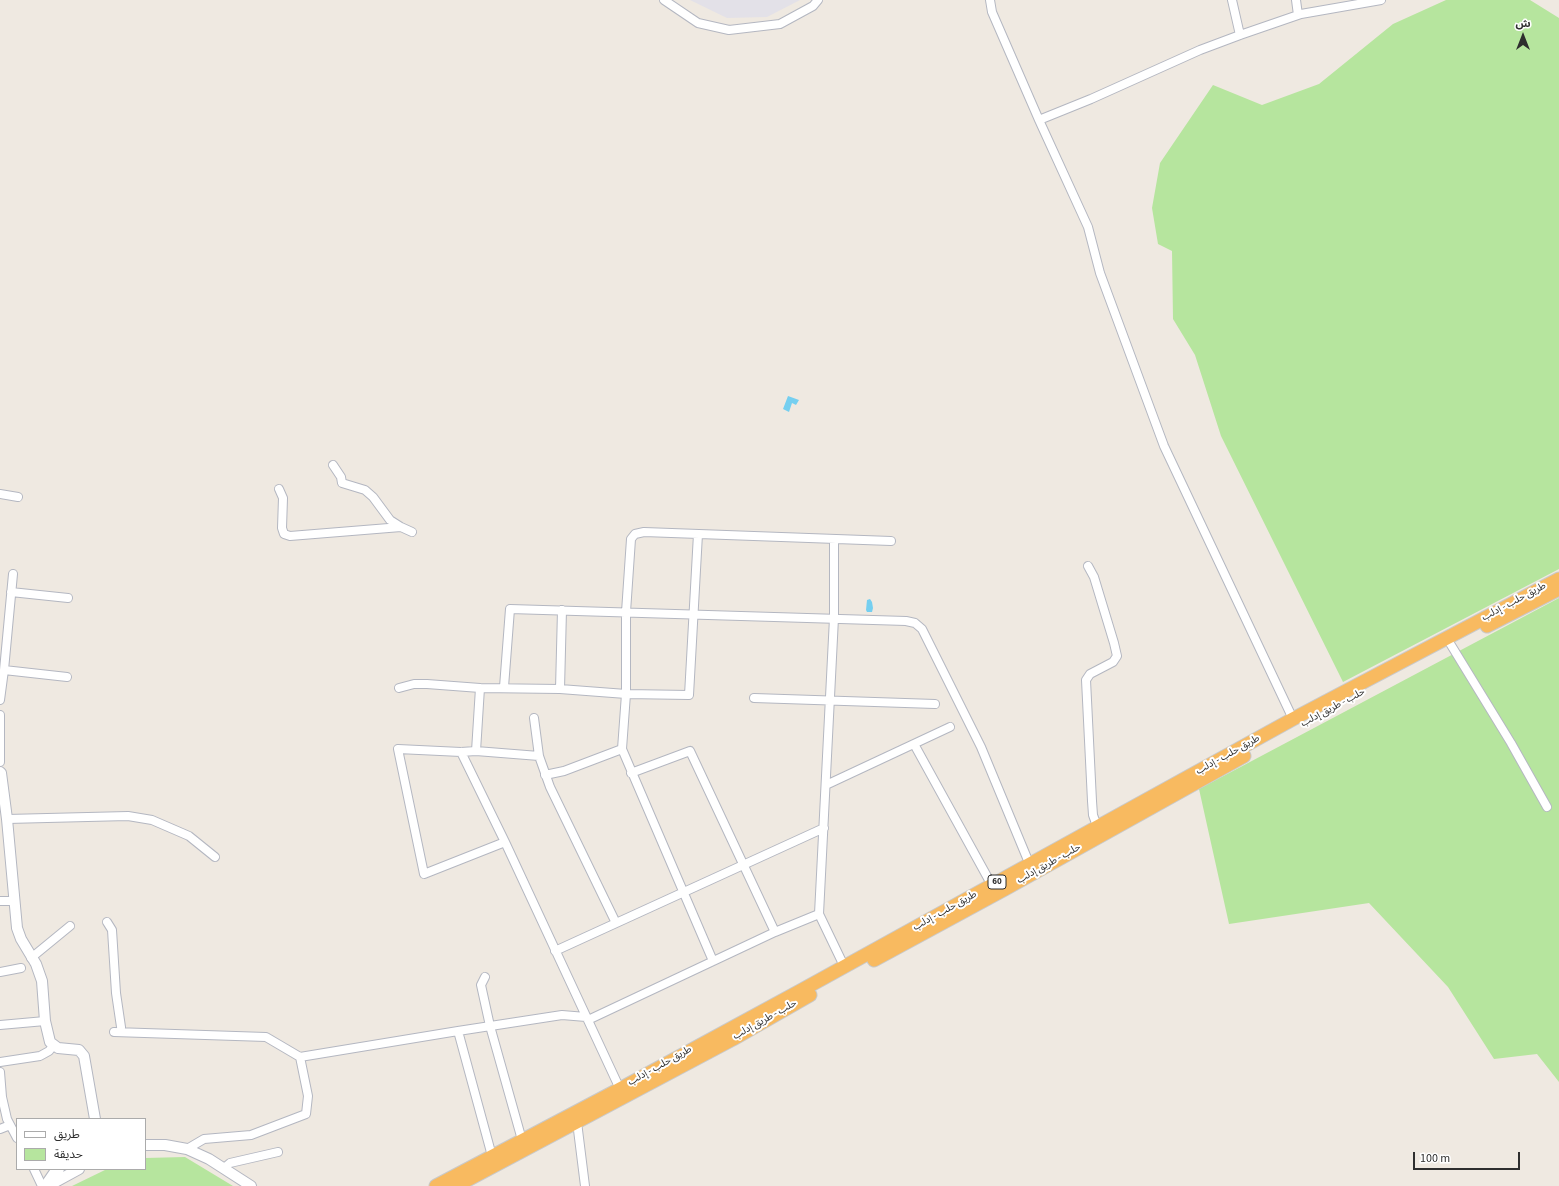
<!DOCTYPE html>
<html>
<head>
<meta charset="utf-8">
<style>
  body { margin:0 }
  #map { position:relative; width:1559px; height:1186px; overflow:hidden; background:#efe9e1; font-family:"Source Sans 3","Noto Sans Arabic",sans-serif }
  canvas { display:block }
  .legend { position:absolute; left:16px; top:1118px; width:130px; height:52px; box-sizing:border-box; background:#fff; border:1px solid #ababab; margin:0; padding:5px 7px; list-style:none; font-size:12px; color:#2e2e2e }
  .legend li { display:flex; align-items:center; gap:8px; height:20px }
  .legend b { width:20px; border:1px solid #ababab }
  .north { position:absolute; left:1503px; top:16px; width:40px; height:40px; -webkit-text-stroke:3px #fff; paint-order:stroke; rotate:0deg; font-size:11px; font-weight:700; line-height:16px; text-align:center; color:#2e2e2e }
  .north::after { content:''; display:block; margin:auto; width:14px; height:18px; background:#2e2e2e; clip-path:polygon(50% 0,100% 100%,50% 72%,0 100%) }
  .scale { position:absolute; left:1413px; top:1152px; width:107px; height:18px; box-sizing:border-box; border:2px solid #2e2e2e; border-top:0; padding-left:5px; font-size:12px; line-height:14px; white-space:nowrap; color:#2e2e2e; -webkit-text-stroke:3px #fff; paint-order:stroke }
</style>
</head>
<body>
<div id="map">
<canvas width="1559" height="1186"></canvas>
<ul class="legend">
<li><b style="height:5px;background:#fff"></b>طريق</li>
<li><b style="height:11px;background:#b6e59e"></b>حديقة</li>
</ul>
<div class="north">ش</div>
<div class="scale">100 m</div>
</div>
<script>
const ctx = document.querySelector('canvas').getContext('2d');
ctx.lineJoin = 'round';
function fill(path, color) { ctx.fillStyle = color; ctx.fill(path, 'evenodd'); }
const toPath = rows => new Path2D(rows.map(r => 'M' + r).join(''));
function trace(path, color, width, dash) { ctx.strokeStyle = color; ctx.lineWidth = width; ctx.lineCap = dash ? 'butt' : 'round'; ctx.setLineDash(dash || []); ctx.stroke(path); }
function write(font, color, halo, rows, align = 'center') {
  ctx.font = font + ' "Source Sans 3","Noto Sans Arabic",sans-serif'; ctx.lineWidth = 4; ctx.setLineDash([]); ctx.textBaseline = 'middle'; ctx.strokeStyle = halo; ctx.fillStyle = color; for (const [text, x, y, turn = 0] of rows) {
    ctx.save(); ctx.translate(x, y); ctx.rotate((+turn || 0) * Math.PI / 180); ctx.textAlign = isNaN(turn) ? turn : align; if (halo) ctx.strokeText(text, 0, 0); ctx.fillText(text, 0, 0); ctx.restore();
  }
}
const industrial = toPath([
  [690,0,800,0,767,17,727,18]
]);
const green = toPath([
  [1446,0,1530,0,1559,18,1559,569,1343,682,1221,436,1195,355,1173,319,1172,251,1158,244,1152,208,1160,163,1213,85,1262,105,1319,84,1393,24],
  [1559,598,1559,1082,1537,1054,1494,1059,1448,987,1369,903,1229,924,1199,789],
  [185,1157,233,1186,72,1186,107,1169,145,1169,145,1158]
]);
const water = toPath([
  [788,396,799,400,796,405,792,403,789,412,783,409],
  [870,599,872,602,873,608,872,612,867,612,866,610,867,600]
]);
const minor = toPath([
  [664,0,698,23,729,30,780,24,813,6,818,0],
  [990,0,992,12,1039,120,1088,227,1100,273,1164,446,1293,719],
  [1232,0,1240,35],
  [1296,0,1298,15],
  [1039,120,1091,99,1200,50,1240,35,1301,14,1381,0],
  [333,465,341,477,342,483,365,490,373,497,390,520,401,527,412,532],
  [279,489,283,498,282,528,284,534,290,536,401,527],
  [0,494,18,497],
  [834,539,834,618,819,914,844,966],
  [1088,566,1094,577,1114,643,1117,656,1113,662,1090,674,1086,680,1092,801,1093,815,1098,829],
  [11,592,68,598],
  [1451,645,1511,743,1547,807],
  [4,670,13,574],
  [504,687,510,609,906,621,915,623,922,629,981,747,1027,858],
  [399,688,414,684,427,684,480,688],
  [560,689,562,610],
  [754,698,935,704],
  [0,700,4,670,67,677],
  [0,715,0,762],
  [534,718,539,756,550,787,616,923],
  [914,744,989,880],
  [476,751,480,688,560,689,626,694,689,695,698,534],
  [461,752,505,842,620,1089],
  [631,773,690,751,775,932],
  [545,775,564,771,622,749],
  [826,785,950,727],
  [7,819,128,816,152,820,189,836,215,857],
  [505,842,424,874,398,749,461,752,476,751,539,756],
  [0,901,15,901],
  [107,922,112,930,116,993,121,1027],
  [555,951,824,828],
  [31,958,70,926],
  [713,961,622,749,626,694,626,612,631,539,635,534,644,532,891,541],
  [0,972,21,968],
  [485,977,481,985,490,1026,522,1140],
  [588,1020,775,932,819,914],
  [0,1025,45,1021],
  [458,1031,492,1156],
  [114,1032,266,1037,300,1057,308,1096,306,1114,251,1135,204,1139,187,1149],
  [300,1057,458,1031,562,1015,586,1017],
  [0,1062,40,1056,49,1051,53,1046],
  [0,1072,2,1097,7,1119,17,1138],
  [577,1122,585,1186],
  [0,1129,10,1125],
  [224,1168,230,1163,278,1152],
  [34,1169,42,1186]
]);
const tertiary = toPath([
  [0,772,1,773,7,819,17,928,21,939,36,964,42,981,45,1021,50,1042,58,1048,79,1050,84,1056,95,1119],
  [145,1145,165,1145,187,1149,209,1159,251,1186],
  [45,1186,54,1173,59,1169],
  [48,1186,79,1169]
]);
const trunk = toPath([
  [1487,626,1559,589],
  [874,960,1005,889,1244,756],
  [436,1186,620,1089,800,991,1293,719,1559,579],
  [456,1186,733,1039,810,995]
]);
const shields = [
  [997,882,18]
];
const shieldNames = [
  ["60",997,882]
];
const streetNames = [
  ["طريق حلب - إدلب",1514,602,-28],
  ["حلب - طريق إدلب",1333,708,-28],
  ["طريق حلب - إدلب",1228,755,-29],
  ["حلب - طريق إدلب",1049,864,-29],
  ["طريق حلب - إدلب",945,911,-29],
  ["حلب - طريق إدلب",765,1020,-29],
  ["طريق حلب - إدلب",660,1066,-29]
];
fill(industrial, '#e3e1e8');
fill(green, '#b6e59e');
fill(water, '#75cff0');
trace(minor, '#b4b7c1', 10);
trace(tertiary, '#b4b7c1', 12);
trace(trunk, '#c9c9c9', 15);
trace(minor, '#fff', 8);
trace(tertiary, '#fff', 10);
trace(trunk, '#f8ba60', 13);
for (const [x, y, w] of shields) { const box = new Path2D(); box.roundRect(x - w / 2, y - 7, w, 14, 3); ctx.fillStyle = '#fff'; ctx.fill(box); trace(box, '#2e2e2e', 1); }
write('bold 9px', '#2e2e2e', null, shieldNames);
write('10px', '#2e2e2e', '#fff', streetNames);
</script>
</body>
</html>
